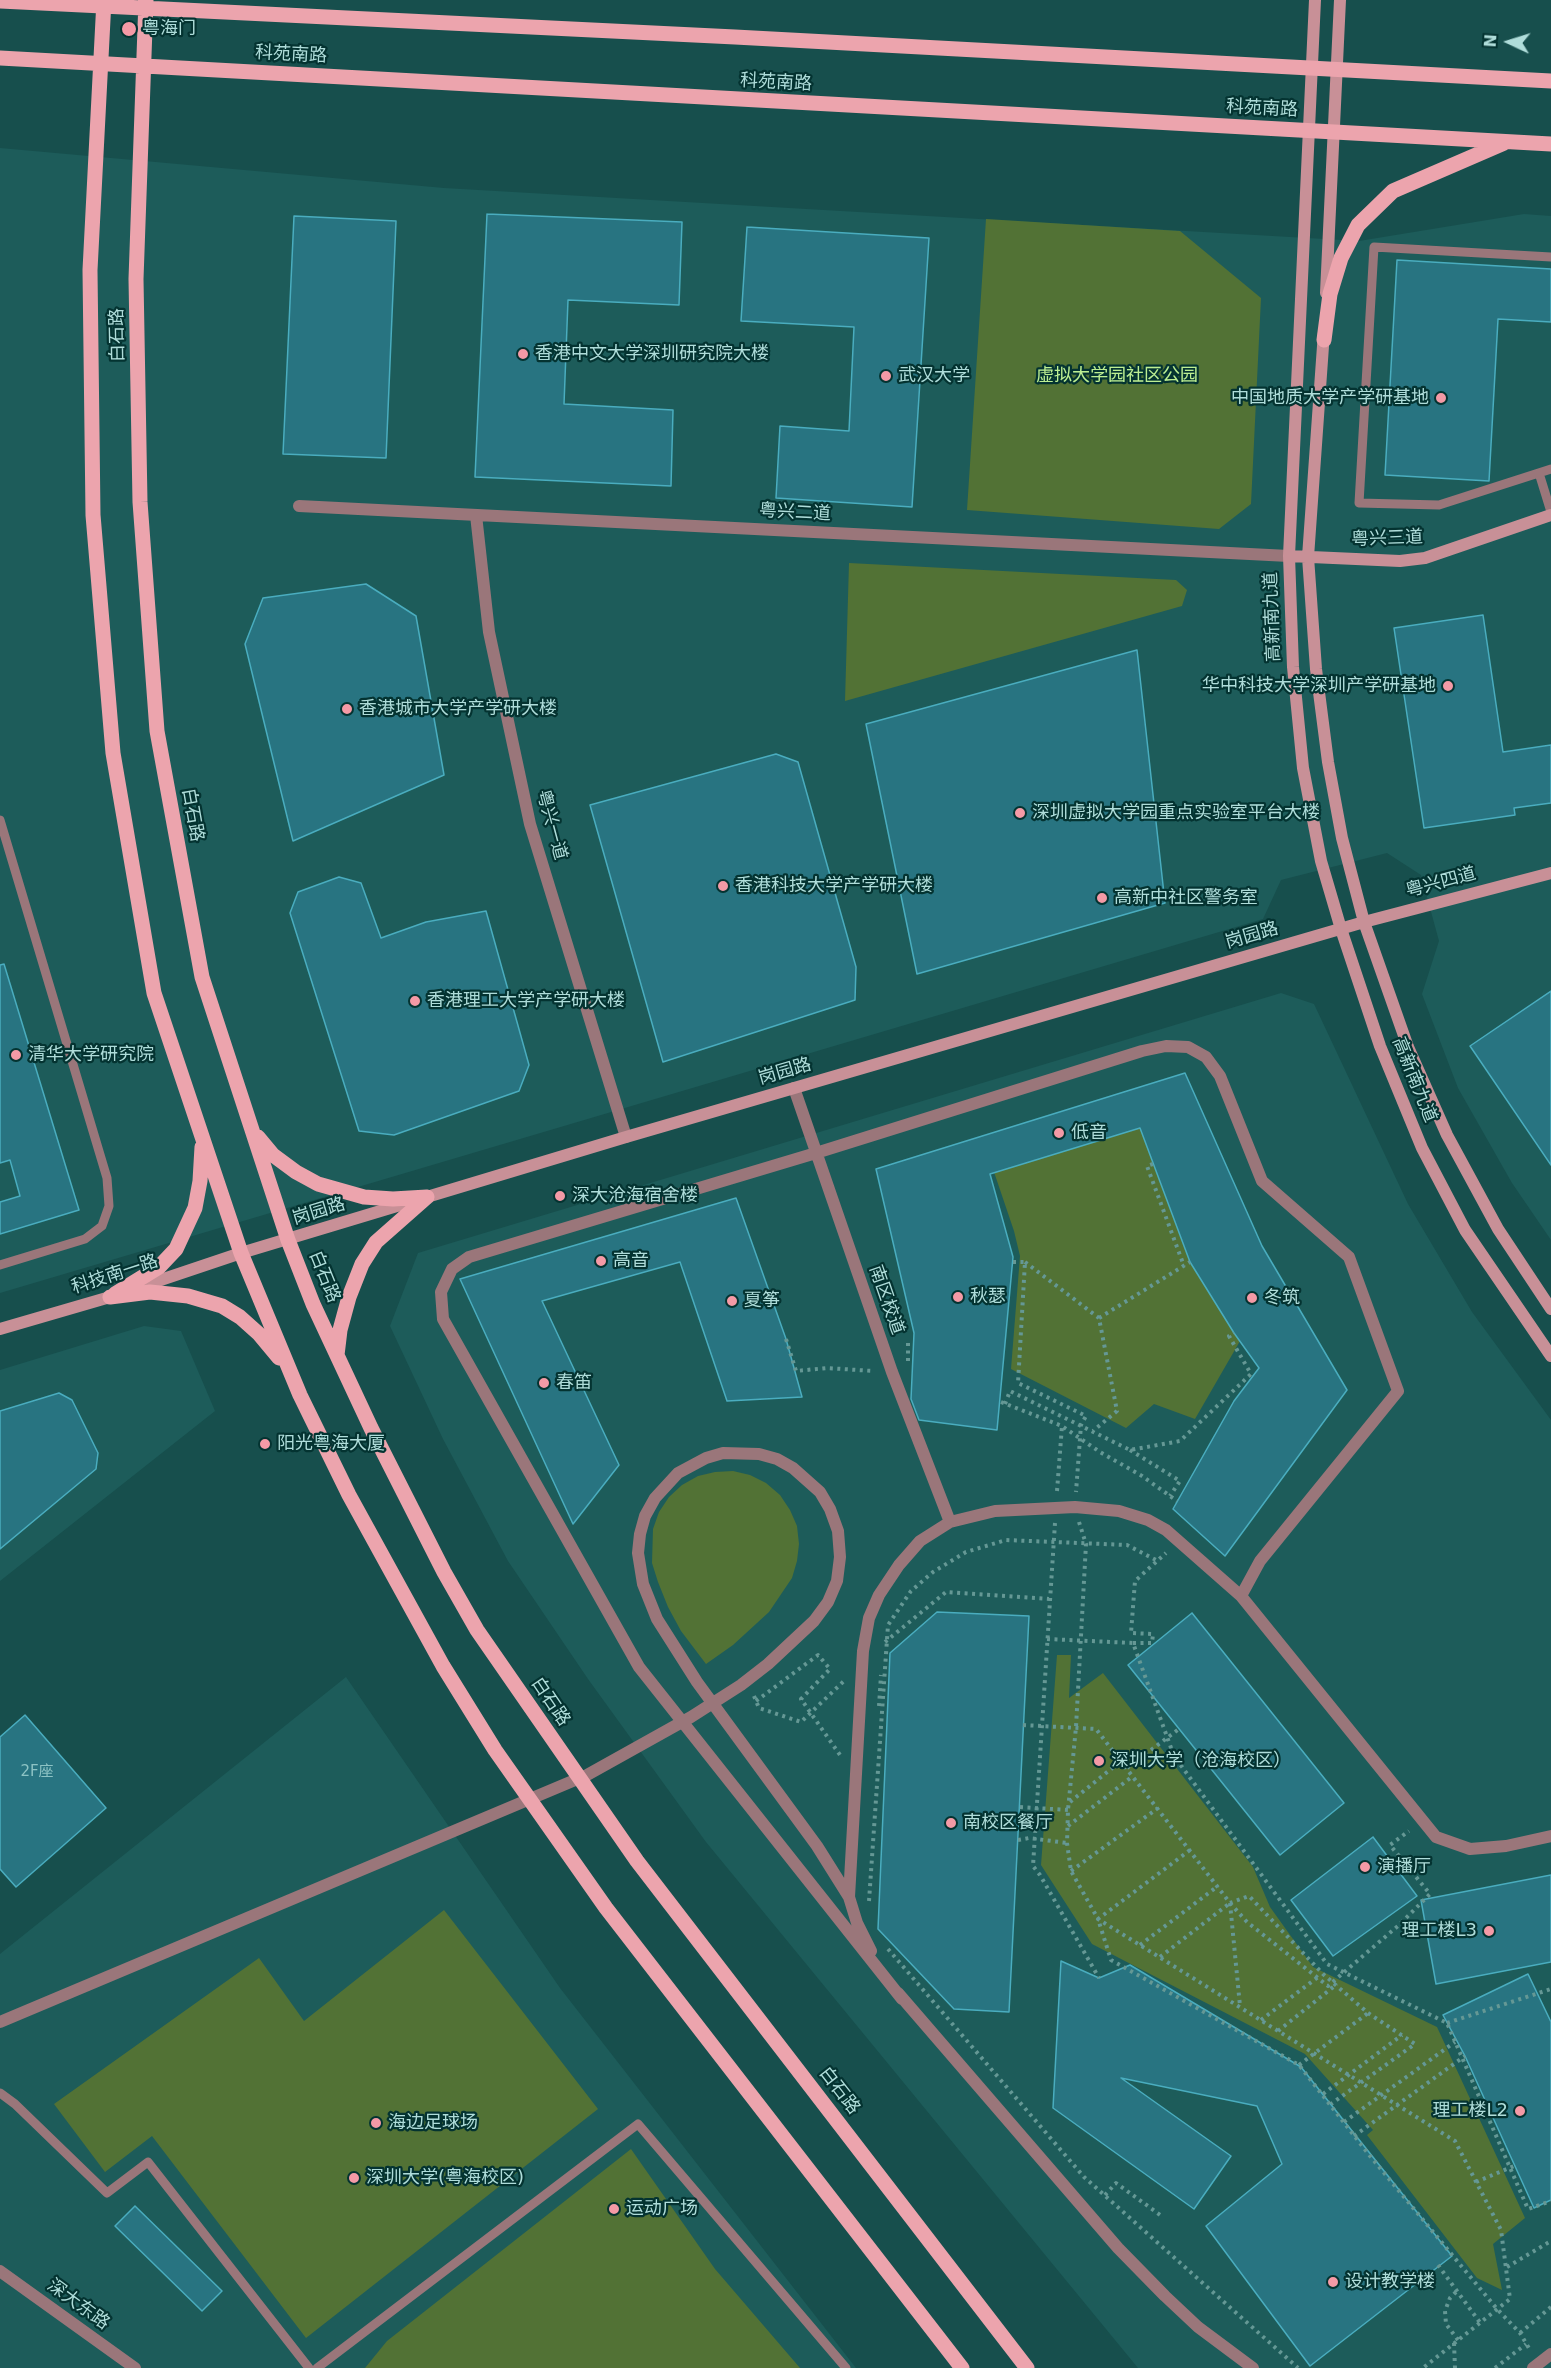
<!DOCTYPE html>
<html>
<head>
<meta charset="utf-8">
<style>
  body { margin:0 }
  #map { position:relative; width:1551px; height:2368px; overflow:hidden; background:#174f4d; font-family:"DejaVu Sans",sans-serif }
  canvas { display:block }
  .north { position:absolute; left:1479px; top:12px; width:60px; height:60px; -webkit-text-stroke:4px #043331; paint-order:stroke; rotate:274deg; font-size:16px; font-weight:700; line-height:24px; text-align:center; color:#afddda }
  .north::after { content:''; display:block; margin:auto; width:21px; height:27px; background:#afddda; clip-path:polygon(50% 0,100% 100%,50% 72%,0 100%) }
</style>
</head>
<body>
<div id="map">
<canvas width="1551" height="2368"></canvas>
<div class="north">N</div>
</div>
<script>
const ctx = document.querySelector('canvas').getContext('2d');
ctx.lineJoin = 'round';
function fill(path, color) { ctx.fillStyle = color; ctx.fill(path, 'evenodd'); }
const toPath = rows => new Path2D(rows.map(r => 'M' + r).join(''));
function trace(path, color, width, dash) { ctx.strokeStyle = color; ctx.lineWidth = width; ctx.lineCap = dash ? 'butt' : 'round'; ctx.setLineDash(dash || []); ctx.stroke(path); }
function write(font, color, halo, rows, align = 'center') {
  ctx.font = font + ' "DejaVu Sans","Noto Sans SC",sans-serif'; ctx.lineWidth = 4.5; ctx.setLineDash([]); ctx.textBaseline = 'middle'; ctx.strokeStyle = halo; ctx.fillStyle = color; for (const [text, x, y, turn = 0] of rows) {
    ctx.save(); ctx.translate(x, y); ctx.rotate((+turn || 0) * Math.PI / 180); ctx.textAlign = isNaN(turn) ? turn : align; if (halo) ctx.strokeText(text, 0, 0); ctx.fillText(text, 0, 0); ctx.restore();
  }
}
const built = toPath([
  [0,148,444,188,1359,241,1524,214,1551,216,1551,1240,1512,1183,1458,1088,1422,994,1439,941,1421,875,1387,853,1281,880,1263,919,0,1293],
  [1281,993,1314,1004,1408,1204,1472,1312,1551,1420,1551,2368,1138,2368,706,1842,588,1679,508,1561,443,1439,390,1326,418,1253],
  [144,1326,181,1331,215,1411,0,1581,0,1370],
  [346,1677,560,1988,856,2368,0,2368,0,1954]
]);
const green = toPath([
  [986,219,1180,231,1261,298,1251,504,1219,529,967,510],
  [849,563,1176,580,1187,590,1182,606,845,701],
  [1140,1128,1190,1262,1240,1341,1195,1419,1154,1404,1126,1428,1011,1369,1020,1256,1014,1231,994,1172],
  [733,1471,750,1475,766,1483,780,1495,790,1510,797,1526,799,1544,797,1561,792,1578,769,1612,733,1645,706,1664,681,1631,668,1607,658,1582,652,1563,653,1529,659,1512,669,1497,682,1485,698,1476,715,1472],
  [1057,1655,1071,1655,1069,1698,1103,1673,1253,1867,1270,1907,1313,1967,1437,2027,1525,2218,1493,2244,1502,2290,1477,2278,1367,2135,1373,2130,1305,2054,1092,1944,1041,1865],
  [444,1910,598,2109,306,2338,152,2136,105,2172,54,2104,259,1958,304,2021],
  [631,2149,715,2269,800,2368,365,2368,387,2341]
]);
const building = toPath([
  [487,214,682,222,679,305,568,300,564,404,673,410,671,486,475,477,487,214],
  [294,216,396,221,386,458,283,454,294,216],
  [747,227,929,238,912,507,776,498,780,426,849,431,854,327,741,321,747,227],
  [1397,260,1551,269,1551,322,1498,319,1489,481,1385,475,1397,260],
  [366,584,416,616,444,775,293,841,245,644,263,598,366,584],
  [1483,615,1503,752,1551,745,1551,803,1514,808,1515,815,1424,828,1394,628,1483,615],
  [1137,650,1165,903,917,974,866,724,1137,650],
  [776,754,798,762,856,967,855,1000,663,1062,590,805,776,754],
  [339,877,361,883,381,938,426,922,486,911,529,1065,519,1091,394,1135,359,1131,290,913,298,892,339,877],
  [4,964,79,1210,0,1234,0,1202,20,1196,10,1160,0,1163,0,965,4,964],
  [1551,991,1551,1165,1470,1046,1551,991],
  [1185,1073,1262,1246,1347,1390,1225,1556,1173,1509,1234,1401,1259,1368,1234,1333,1190,1262,1140,1128,990,1174,1013,1257,997,1430,919,1420,911,1399,914,1333,876,1169,1185,1073],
  [736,1198,786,1339,802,1397,727,1401,680,1262,542,1301,619,1465,573,1524,460,1279,736,1198],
  [59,1393,72,1400,98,1453,96,1469,0,1549,0,1411,59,1393],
  [937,1612,1029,1616,1009,2012,954,2009,878,1929,890,1653,937,1612],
  [1192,1613,1344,1803,1280,1855,1128,1665,1192,1613],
  [25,1715,106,1808,16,1887,0,1869,0,1737,25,1715],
  [1373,1837,1417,1896,1333,1956,1291,1900,1373,1837],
  [1551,1875,1551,1962,1436,1984,1421,1900,1551,1875],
  [1061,1961,1099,1978,1130,1965,1301,2067,1452,2256,1310,2366,1206,2226,1282,2164,1257,2106,1121,2078,1231,2156,1194,2209,1053,2108,1061,1961],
  [1528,1974,1551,2022,1551,2200,1534,2208,1465,2056,1443,2015,1528,1974],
  [135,2206,222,2291,202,2311,115,2226,135,2206]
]);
const path = toPath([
  [1153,1164,1147,1166,1184,1266],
  [1013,1262,1025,1262,1018,1383,1086,1416,1081,1425,1076,1492],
  [1025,1262,1099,1318,1117,1411,1093,1431],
  [1099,1318,1190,1262],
  [786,1339,796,1371,827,1368,873,1371],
  [908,1361,908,1341],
  [1001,1402,1062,1426,1100,1452,1142,1476,1177,1501],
  [1005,1404,1010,1391,1130,1450,1180,1441,1251,1374,1229,1336,1234,1333],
  [1130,1450,1180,1481,1170,1496],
  [1057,1491,1062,1426],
  [1079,1522,1086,1544,1076,1727,1068,1810,1067,1843,1071,1871,1098,1919,1455,2141,1501,2230,1510,2299,1423,2368],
  [1055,1523,1033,1866,1040,1875,1099,1978],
  [1047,1639,1133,1643,1174,1756,1327,1964,1447,2023,1528,2209,1551,2201],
  [885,1642,946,1592,1049,1599],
  [1133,1643,1152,1643,1153,1634,1131,1633,1135,1581,1166,1553],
  [754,1696,759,1708,801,1722,845,1680],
  [756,1701,818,1655,830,1669,801,1699,840,1755],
  [879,1706,881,1675],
  [1023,1725,1096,1729,1230,1903,1249,1896,1323,1974,1368,2013,1415,2044,1331,2104],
  [1127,1768,1179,1729],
  [1070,1802,1121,1761],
  [1020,1807,1068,1810],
  [1068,1826,1133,1776],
  [1018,1840,1029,1838,1067,1843],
  [1190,1850,1098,1919,1111,1960,1299,2065,1370,2156,1497,2309,1520,2333,1530,2350],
  [1071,1871,1158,1808],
  [869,1901,888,1625,911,1591,933,1572,966,1552,1006,1540,1127,1545,1158,1561],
  [1230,1903,1247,1922,1328,1986,1399,1925,1430,1894,1390,1845,1409,1831],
  [1230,1903,1240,2006],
  [1140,1945,1218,1886],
  [888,1949,1084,2177,1298,2368],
  [1160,1957,1230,1903],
  [1261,2020,1318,1977],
  [1447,2023,1551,1989],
  [1278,2031,1337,1984],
  [1299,2065,1368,2013],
  [1323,2094,1402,2035],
  [1344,2122,1455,2042],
  [1354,2136,1465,2056],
  [1476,2182,1514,2166],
  [1105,2195,1116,2183,1163,2217],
  [1438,2265,1481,2324],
  [1507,2267,1551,2241],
  [1456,2292,1450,2298,1445,2311,1446,2324,1458,2340],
  [1520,2333,1551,2307],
  [1454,2343,1455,2368],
  [1495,2368,1526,2344]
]);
const lane = toPath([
  [1551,257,1374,247,1359,503,1439,505,1551,469],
  [1539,473,1551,512],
  [0,820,107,1178,109,1206,102,1226,85,1239,0,1265],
  [0,2093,15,2104,107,2193,148,2162,309,2368],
  [317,2368,638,2124,846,2368]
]);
const street = toPath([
  [299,506,1289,556],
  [476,515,489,632,530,824,626,1137],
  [794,1088,892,1372,950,1522],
  [871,1951,857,1923,849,1897,863,1651,869,1618,879,1595,899,1565,920,1541,950,1522,995,1511,1075,1507,1119,1511,1148,1520,1166,1530,1241,1596,1436,1837,1470,1849,1506,1846,1551,1836],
  [898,1993,1118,2248,1165,2296,1198,2327,1253,2368],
  [902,1999,639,1667,443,1319,441,1292,452,1269,469,1257,816,1153,1142,1051,1166,1046,1188,1047,1206,1057,1220,1076,1262,1181,1349,1257,1398,1391,1260,1561,1241,1596],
  [0,2022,587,1775,691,1717,741,1685,768,1664,814,1621,828,1602,837,1581,840,1557,838,1531,830,1509,820,1492,793,1468,777,1459,759,1454,723,1453,706,1458,678,1473,655,1498,645,1516,640,1534,638,1553,643,1584,657,1619,697,1682,817,1846,849,1897],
  [0,2271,135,2368],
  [1533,2368,1551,2354]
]);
const secondary = toPath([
  [1315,0,1289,556,1293,667,1303,768,1321,861,1341,929,1380,1046,1422,1148,1465,1230,1551,1356],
  [1326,293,1340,0],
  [1324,332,1308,557,1316,669,1328,762,1342,838,1364,922,1408,1047,1447,1135,1498,1229,1551,1309],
  [1289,556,1400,561,1425,558,1551,515],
  [0,1329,110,1297,241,1253,626,1137,1364,922,1551,873]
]);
const primary = toPath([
  [104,0,90,270,93,515,113,753,154,993,241,1253,300,1395,349,1495,443,1666,495,1750,606,1908,962,2368],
  [146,0,136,279,140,502,157,731,202,977,288,1240,313,1304,371,1428,444,1572,477,1630,637,1861,1027,2368],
  [0,1,735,37,1551,81],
  [0,58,1551,144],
  [1324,340,1330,294,1341,258,1358,225,1393,191,1504,143],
  [258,1137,273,1155,296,1172,318,1184,364,1197,393,1199,427,1197],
  [115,1294,159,1267,176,1249,195,1208,200,1181,202,1147],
  [110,1297,150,1292,188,1296,222,1306,240,1317,259,1334,279,1358],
  [337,1355,340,1330,349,1297,362,1264,376,1242,427,1197]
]);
const markers = [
  [129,29,8,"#f49aa6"],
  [523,354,6,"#f49aa6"],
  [886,376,6,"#f49aa6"],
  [1441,398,6,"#f49aa6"],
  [1448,686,6,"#f49aa6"],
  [347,709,6,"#f49aa6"],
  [1020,813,6,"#f49aa6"],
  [723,886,6,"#f49aa6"],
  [1102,898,6,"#f49aa6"],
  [415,1001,6,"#f49aa6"],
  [16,1055,6,"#f49aa6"],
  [1059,1133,6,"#f49aa6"],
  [560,1196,6,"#f49aa6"],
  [601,1261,6,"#f49aa6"],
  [958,1297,6,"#f49aa6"],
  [1252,1298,6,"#f49aa6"],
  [732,1301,6,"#f49aa6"],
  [544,1383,6,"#f49aa6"],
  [265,1444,6,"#f49aa6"],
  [1099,1761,6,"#f49aa6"],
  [951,1823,6,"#f49aa6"],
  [1365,1867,6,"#f49aa6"],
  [1489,1931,6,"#f49aa6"],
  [1520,2111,6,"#f49aa6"],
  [376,2123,6,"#f49aa6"],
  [354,2178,6,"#f49aa6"],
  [614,2209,6,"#f49aa6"],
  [1333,2282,6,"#f49aa6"]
];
const numberNames = [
  ["2F座",37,1772]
];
const poiNames = [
  ["粤海门",142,29],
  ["香港中文大学深圳研究院大楼",535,354],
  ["武汉大学",898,376],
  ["中国地质大学产学研基地",1429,398,"right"],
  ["华中科技大学深圳产学研基地",1436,686,"right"],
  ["香港城市大学产学研大楼",359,709],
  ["深圳虚拟大学园重点实验室平台大楼",1032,813],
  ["香港科技大学产学研大楼",735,886],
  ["高新中社区警务室",1114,898],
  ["香港理工大学产学研大楼",427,1001],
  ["清华大学研究院",28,1055],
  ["低音",1071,1133],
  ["深大沧海宿舍楼",572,1196],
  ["高音",613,1261],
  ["秋瑟",970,1297],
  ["冬筑",1264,1298],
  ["夏筝",744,1301],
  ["春笛",556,1383],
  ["阳光粤海大厦",277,1444],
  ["深圳大学（沧海校区）",1111,1761],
  ["南校区餐厅",963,1823],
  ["演播厅",1377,1867],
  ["理工楼L3",1477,1931,"right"],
  ["理工楼L2",1508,2111,"right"],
  ["海边足球场",388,2123],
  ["深圳大学(粤海校区)",366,2178],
  ["运动广场",626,2209],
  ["设计教学楼",1345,2282]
];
const streetNames = [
  ["科苑南路",291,55,3],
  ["科苑南路",776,83,3],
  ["科苑南路",1262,109,3],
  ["白石路",118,335,-91],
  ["粤兴二道",795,513,3],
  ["粤兴三道",1387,539,-2],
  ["高新南九道",1273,617,-92],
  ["白石路",192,815,80],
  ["粤兴一道",551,825,75],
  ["粤兴四道",1441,883,-15],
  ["岗园路",1252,936,-16],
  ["岗园路",785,1072,-16],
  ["高新南九道",1414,1080,68],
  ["岗园路",319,1212,-17],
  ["科技南一路",115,1275,-18],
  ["白石路",324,1277,68],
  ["南区校道",886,1300,71],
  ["白石路",550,1702,56],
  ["白石路",839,2091,52],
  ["深大东路",78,2305,36]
];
const parkNames = [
  ["虚拟大学园社区公园",1117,376]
];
fill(built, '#1d5c5a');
fill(green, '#527235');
fill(building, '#287481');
trace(building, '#4aadbf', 1.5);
trace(path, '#659895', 4, [3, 4.5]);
trace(lane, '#9a767a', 9);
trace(street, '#9a767a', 12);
trace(secondary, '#c89097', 12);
trace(primary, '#eca4ad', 15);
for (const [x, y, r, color] of markers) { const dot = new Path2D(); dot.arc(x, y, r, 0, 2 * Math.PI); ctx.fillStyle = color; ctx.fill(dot); trace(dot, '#043331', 2); }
write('15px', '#8dc3c4', null, numberNames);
write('18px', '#afddda', '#043331', poiNames, 'left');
write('18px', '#afddda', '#043331', streetNames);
write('18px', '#bdef92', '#043331', parkNames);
</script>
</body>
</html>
